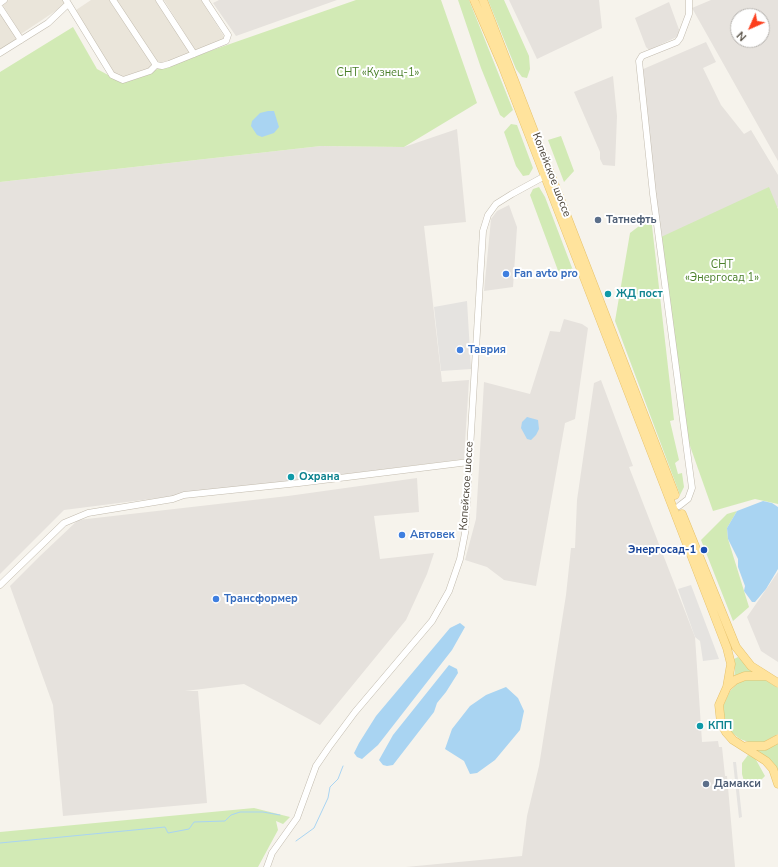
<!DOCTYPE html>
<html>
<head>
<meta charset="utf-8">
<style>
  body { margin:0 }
  #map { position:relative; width:778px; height:867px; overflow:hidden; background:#f6f3ec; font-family:"Nunito Sans",sans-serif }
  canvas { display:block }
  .north { position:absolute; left:730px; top:8px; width:40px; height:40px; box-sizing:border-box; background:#fff; border:1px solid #b7b4b0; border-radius:50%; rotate:225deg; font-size:11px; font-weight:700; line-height:16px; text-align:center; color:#4b4439 }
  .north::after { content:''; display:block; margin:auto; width:14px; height:18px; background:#fc3f1d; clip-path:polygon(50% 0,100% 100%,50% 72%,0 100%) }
</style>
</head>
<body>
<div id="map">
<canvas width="778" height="867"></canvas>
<div class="north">N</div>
</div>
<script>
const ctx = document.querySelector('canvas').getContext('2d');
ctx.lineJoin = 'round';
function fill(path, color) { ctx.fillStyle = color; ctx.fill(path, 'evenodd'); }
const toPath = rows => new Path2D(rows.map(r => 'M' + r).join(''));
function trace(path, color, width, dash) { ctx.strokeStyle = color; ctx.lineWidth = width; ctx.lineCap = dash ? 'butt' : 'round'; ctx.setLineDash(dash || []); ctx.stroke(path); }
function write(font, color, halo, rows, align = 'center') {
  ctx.font = font + ' "Nunito Sans",sans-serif'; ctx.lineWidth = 4; ctx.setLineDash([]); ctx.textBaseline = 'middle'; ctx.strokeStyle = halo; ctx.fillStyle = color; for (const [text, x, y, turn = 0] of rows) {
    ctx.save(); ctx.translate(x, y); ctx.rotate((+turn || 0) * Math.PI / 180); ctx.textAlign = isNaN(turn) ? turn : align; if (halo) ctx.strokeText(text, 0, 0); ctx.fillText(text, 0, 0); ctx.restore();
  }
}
const residential = toPath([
  [9,0,63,0,66,4,21,34,2,4],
  [91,0,109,0,152,64,151,68,124,77,118,77,112,72,76,10],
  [115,0,155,0,191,54,159,64],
  [164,0,201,0,225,38,222,41,195,50],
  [0,12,18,39,0,51]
]);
const industrial = toPath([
  [219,0,337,0,236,36,213,3],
  [509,0,599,0,602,28,537,59],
  [711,0,778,0,778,161,692,8],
  [738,16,762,16,762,40,738,40],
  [669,2,681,35,649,50,646,47,635,18],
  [706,42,716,62,703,68,721,105,744,134,751,130,778,175,778,207,661,237,641,70],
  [613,76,617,116,615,166,603,165,600,159,600,152,574,92],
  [457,129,466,222,424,226,442,382,469,380,464,459,64,510,0,574,0,182,321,146,404,147],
  [509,205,517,227,513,287,484,291,491,219,497,211],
  [564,319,582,324,588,328,575,419,565,423,536,586,504,580,487,567,465,560,476,519,484,382,530,394,550,331,560,332],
  [601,380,633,466,629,467,695,637,702,742,718,741,719,747,722,747,725,776,727,776,735,867,406,867,522,856,527,816,539,766,566,595,571,548,575,548,577,500,594,383],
  [417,478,419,512,374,516,380,559,434,553,427,574,406,620,320,725,244,684,185,691,198,691,207,803,63,816,53,705,10,586,40,556,78,520,288,496],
  [778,572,778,662,761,651,747,617]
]);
const green = toPath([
  [356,0,441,0,477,103,404,147,321,146,0,182,0,72,73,27,97,69,121,82],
  [458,0,469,0,513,110,504,118,500,115,481,68],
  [488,0,504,0,529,56,530,69,527,78,522,77,516,69],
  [511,124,517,125,533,168,529,175,523,176,516,166,504,132],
  [561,136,574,171,564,182,548,140],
  [539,187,545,197,574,273,560,276,530,195,533,189],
  [769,187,778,209,778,504,755,499,713,511,684,429,661,237],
  [651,217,674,420,670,421,679,460,675,463,678,474,682,473,684,487,680,495,615,321,630,233],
  [737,511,727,528,728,539,749,607,733,621,701,540,727,514],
  [738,657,753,672,734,679,735,669,734,659],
  [749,679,766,680,778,688,778,734,762,743,751,743,740,739,731,732,724,717,723,706,730,691,738,683],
  [778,742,778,772,772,762,756,749],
  [748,755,755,758,765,776,760,781,753,782,748,786,745,785,742,774,742,763],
  [254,808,290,817,283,824,276,821,278,830,258,867,0,867,0,832]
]);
const parking = toPath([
  [467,301,471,369,441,371,434,307],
  [691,585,719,659,703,661,700,641,695,637,678,589],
  [733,762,736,762,742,817,739,818]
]);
const water = toPath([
  [268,111,274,111,279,127,274,133,262,137,257,135,251,126,252,121,260,113],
  [527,417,538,420,539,429,536,435,531,440,527,439,521,428,522,422],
  [763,501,772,503,778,507,778,569,766,589,755,602,752,602,744,591,745,586,738,567,738,559,728,539,727,528,737,511],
  [460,623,465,627,452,650,378,745,362,759,357,757,354,753,359,743,376,716,450,628],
  [449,665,457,669,458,673,446,692,437,703,434,712,393,765,387,766,383,765,379,760,393,735],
  [506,687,518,698,524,711,520,730,495,760,477,773,470,774,464,761,445,749,452,729,470,706,486,695]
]);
const stream = toPath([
  [296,841,314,828,328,798,330,787,338,779,343,766],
  [0,843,165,827,168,833,189,829,194,822,225,821,231,815,240,812,263,812,280,815]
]);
const minor = toPath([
  [66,0,112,75,123,80,150,71,156,65,162,66,169,64,226,41,228,35,205,0],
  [113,0,156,65],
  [159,0,194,54],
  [0,3,4,0],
  [0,8,21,40],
  [0,53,48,23,68,4],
  [679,506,688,499,692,488,653,194,639,61,642,56,677,42,680,38,689,14,689,0],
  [0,585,64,523,88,513,173,499,184,495,299,483,469,462],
  [267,867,272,853,297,818,316,766,329,747,355,712,432,621,449,591,460,559,465,533,483,231,488,215,496,204,512,194,545,176]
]);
const major = toPath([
  [474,0,502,65,727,648,731,664,727,687,719,705,721,723,726,732,733,740,766,761,773,769,778,784],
  [483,0,675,495],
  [682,514,736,647,751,666,778,683],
  [727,687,735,680,745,676,764,676],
  [747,746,765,746,778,739]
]);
const markers = [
  [598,220,4,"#5c6f8a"],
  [506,274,4,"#3f7fe0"],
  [608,294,4,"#0f9aa8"],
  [460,350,4,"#3f7fe0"],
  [291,477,4,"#0f9aa8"],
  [402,535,4,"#3f7fe0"],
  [704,550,4,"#1a4fb4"],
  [216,599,4,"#3f7fe0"],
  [700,726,4,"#0f9aa8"],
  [706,784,4,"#5c6f8a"]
];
const parkNames = [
  ["СНТ «Кузнец-1»",378,73],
  ["СНТ",722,265],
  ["«Энергосад 1»",722,278]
];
const streetNames = [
  ["Копейское шоссе",551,175,69],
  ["Копейское шоссе",467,486,-86]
];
const serviceNames = [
  ["Татнефть",606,220],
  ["Дамакси",714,784]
];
const shopNames = [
  ["Fan avto pro",514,274],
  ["Таврия",468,350],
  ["Автовек",410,535],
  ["Трансформер",224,599]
];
const cultureNames = [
  ["ЖД пост",616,294],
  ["Охрана",299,477],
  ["КПП",708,726]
];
const transitNames = [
  ["Энергосад-1",696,550]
];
fill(residential, '#eae5da');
fill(industrial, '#e6e2dd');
fill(green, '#d2eab5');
fill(parking, '#e5e3e0');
fill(water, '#a9d4f2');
trace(stream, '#a9d4f2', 1);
trace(minor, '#c2bbae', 7);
trace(major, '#e6c16a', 9);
trace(minor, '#fff', 6);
trace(major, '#ffe39c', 8);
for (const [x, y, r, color] of markers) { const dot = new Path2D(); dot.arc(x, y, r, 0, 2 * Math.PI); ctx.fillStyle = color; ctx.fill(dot); trace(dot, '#fff', 1.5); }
write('11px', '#4a7f2a', '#fff', parkNames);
write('11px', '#4b4439', '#fff', streetNames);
write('bold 11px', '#4e5e75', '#fff', serviceNames, 'left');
write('bold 11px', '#366cbe', '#fff', shopNames, 'left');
write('bold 11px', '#0d838f', '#fff', cultureNames, 'left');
write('bold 11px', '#164399', '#fff', transitNames, 'right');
</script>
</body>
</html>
